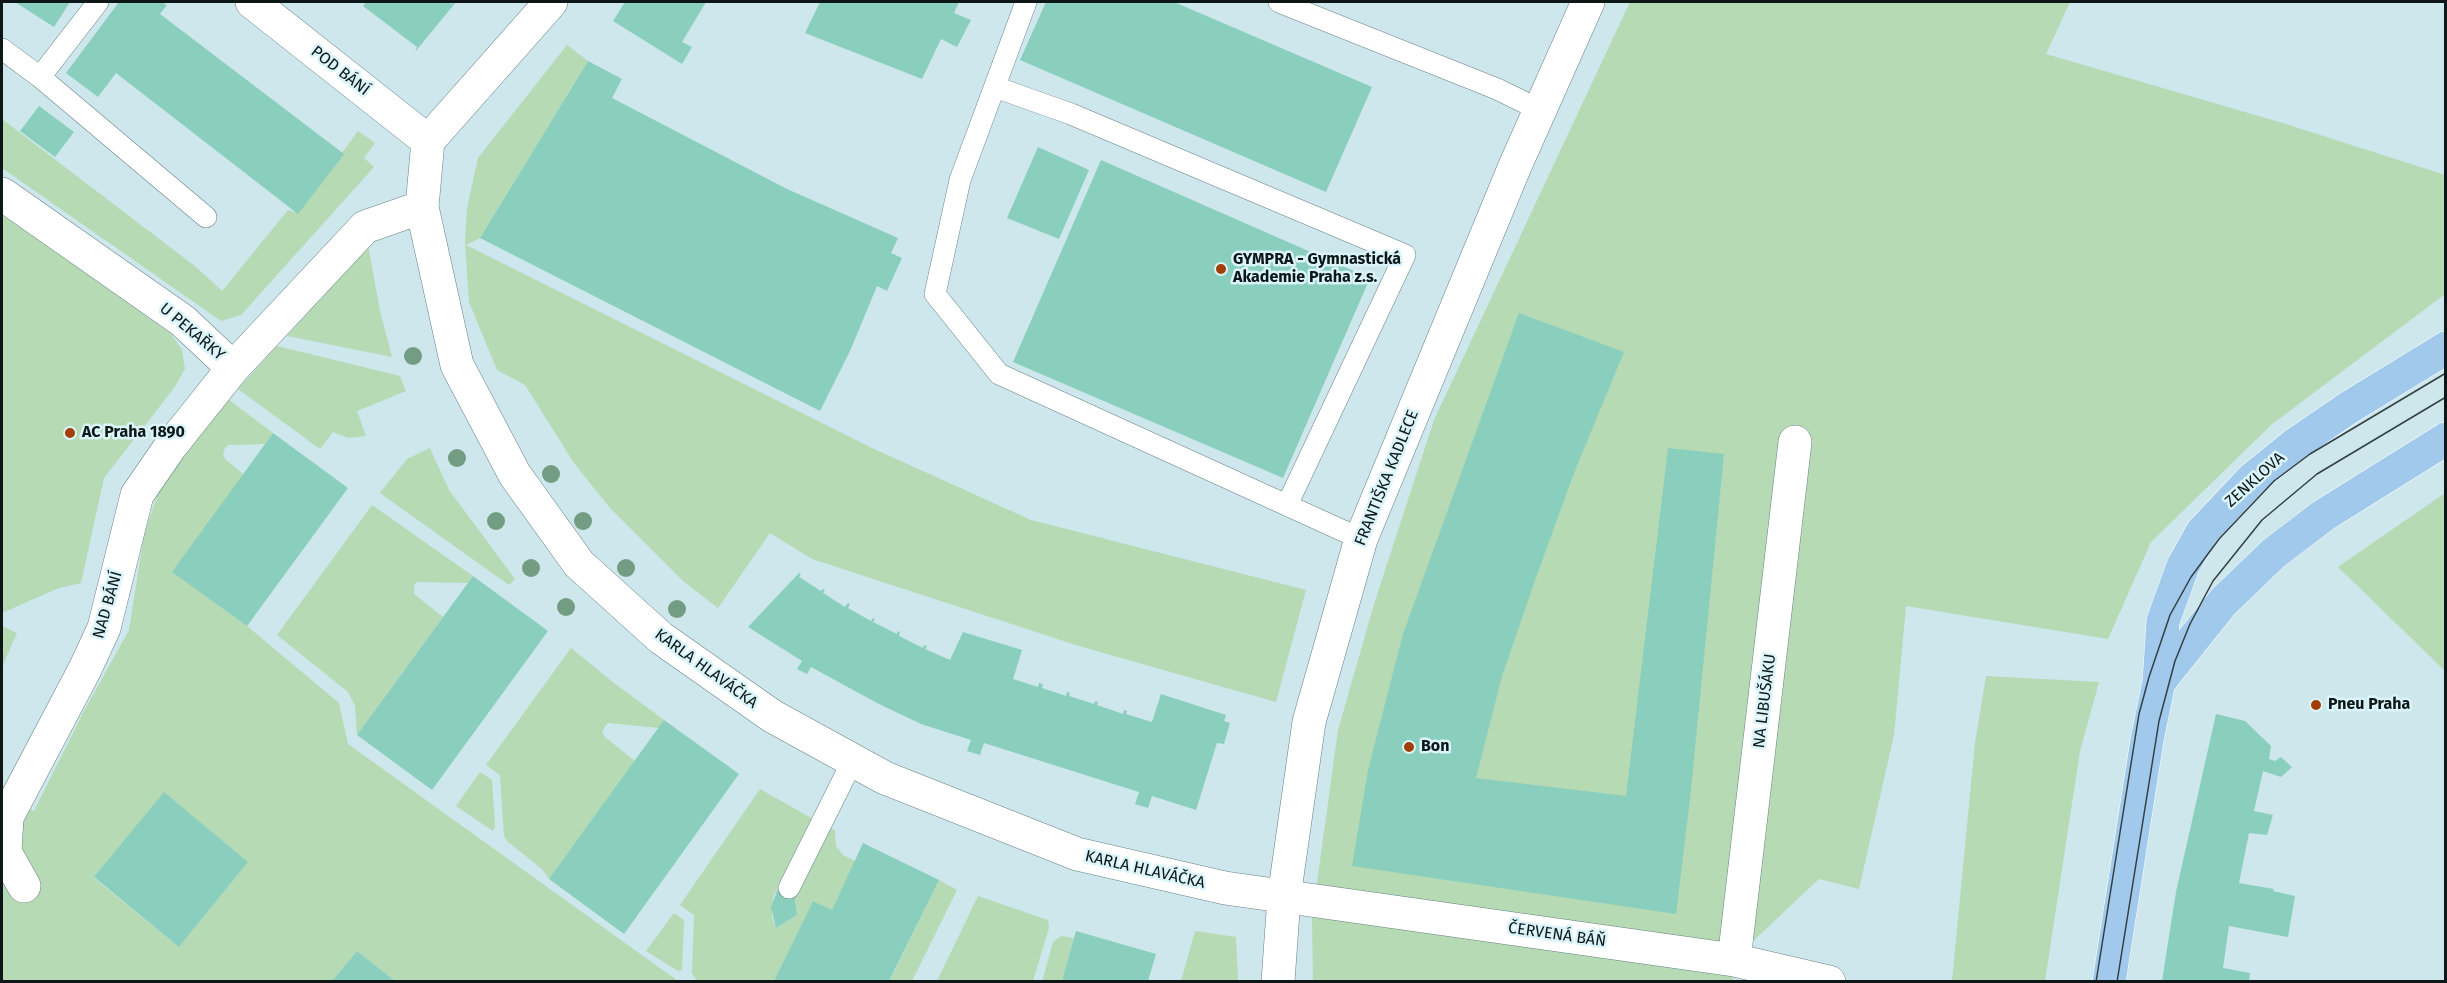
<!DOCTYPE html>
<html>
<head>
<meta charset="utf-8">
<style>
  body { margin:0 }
  #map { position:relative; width:2447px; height:983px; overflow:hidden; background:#cde7ec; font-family:"Fira Sans",sans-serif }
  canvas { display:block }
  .frame { position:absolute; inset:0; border:3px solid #0d1718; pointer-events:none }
</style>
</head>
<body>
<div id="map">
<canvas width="2447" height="983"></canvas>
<div class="frame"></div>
</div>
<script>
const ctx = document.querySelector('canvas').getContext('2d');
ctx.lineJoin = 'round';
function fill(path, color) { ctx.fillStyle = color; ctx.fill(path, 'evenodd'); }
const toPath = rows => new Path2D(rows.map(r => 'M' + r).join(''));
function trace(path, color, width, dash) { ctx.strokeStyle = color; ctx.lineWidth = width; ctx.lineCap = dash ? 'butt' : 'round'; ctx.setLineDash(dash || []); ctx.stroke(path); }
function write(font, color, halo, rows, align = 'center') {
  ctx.font = font + ' "Fira Sans",sans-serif'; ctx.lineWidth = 5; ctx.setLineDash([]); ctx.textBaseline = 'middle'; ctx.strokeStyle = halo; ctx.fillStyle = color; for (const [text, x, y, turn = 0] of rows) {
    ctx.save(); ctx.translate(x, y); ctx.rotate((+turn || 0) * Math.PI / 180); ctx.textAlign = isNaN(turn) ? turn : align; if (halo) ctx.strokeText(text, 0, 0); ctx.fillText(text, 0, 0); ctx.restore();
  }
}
const green = toPath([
  [1630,2,2070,2,2046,54,2286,124,2445,175,2445,294,2271,425,2151,542,2108,639,1906,606,1894,735,1859,889,1819,879,1734,959,1733,981,1313,982,1312,919,1338,730,1375,601,1434,420],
  [567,45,588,61,480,238,466,245,872,448,1031,520,1306,590,1276,702,1079,646,812,559,770,533,718,608,682,580,610,508,574,463,525,385,497,370,469,302,465,244,467,208,478,158],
  [2,119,196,267,222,291,288,210,298,213,358,131,375,143,364,158,374,167,241,315,221,321,2,168],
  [2,213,171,334,182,350,185,369,174,388,104,478,81,583,59,588,2,613],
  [368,245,380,311,392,357,287,336],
  [277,346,400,376,406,391,357,411,366,436,348,438,333,432,320,449,238,389],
  [229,400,273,433,265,444,228,445,225,448,223,454,225,459,243,474,238,484,173,572,247,626,339,703,348,744,678,981,395,981,357,951,332,981,2,981,2,796,34,811,84,711,129,630,144,535,159,490,177,459],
  [164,793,248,862,179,947,94,878],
  [430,448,449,490,515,579,509,585,380,493,407,459],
  [2445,493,2445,671,2338,567],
  [372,505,473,576,468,583,417,582,414,585,414,594,443,617,357,735,355,706,348,692,277,635],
  [2,626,17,633,2,667],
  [571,648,614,683,664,720,659,728,608,723,605,726,602,732,605,737,635,761,549,879,542,869,507,841,504,836,500,775,486,765],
  [1986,676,2099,682,2080,751,2045,981,1952,981,1975,743],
  [480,772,492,780,495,826,493,831,456,806],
  [760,789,813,819,773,897,772,917,776,928,797,915,795,900,797,893,829,828,835,830,836,846,843,855,855,861,832,910,813,901,774,981,698,982,692,973,694,915,680,905],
  [939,880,957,890,912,981,889,982],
  [978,896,1048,920,1049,928,1033,981,937,981],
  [674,913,684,920,682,970,678,971,646,951],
  [1195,931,1236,937,1238,981,1181,981],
  [1061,936,1074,938,1062,981,1042,982,1053,942]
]);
const building = toPath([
  [15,2,70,2,54,27],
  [119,2,162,2,167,5,160,14,344,154,298,214,116,73,98,97,66,73],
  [366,2,448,2,451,4,456,2,415,52,417,47,363,6],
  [625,2,706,2,682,42,692,47,682,64,613,21],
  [820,2,959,2,954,13,971,20,957,47,941,39,922,79,805,33],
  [1046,2,1174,2,1372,87,1326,192,1020,60],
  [588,61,622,79,612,98,787,189,898,238,891,253,902,258,887,291,877,286,850,351,820,411,480,238],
  [39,106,74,132,55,157,20,131],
  [1038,147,1089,170,1059,239,1007,218],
  [1101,160,1370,278,1283,478,1013,362],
  [1519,313,1624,352,1574,473,1539,569,1502,676,1476,778,1626,796,1668,448,1724,454,1690,799,1676,914,1352,866,1368,770,1403,634],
  [273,433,348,488,247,626,172,572],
  [799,573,801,574,799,577,821,591,823,589,825,590,823,593,845,607,848,603,850,604,848,608,871,621,873,618,875,619,873,622,897,634,898,631,900,632,899,636,923,648,924,645,927,646,925,649,950,660,963,632,1022,650,1013,679,1038,687,1039,683,1043,684,1042,688,1066,696,1067,692,1070,693,1069,696,1094,704,1095,701,1098,702,1097,705,1123,714,1124,710,1127,711,1126,714,1152,722,1161,694,1226,715,1224,721,1230,723,1224,744,1217,743,1196,810,1152,796,1148,808,1135,804,1139,792,984,743,980,755,967,751,971,740,921,724,877,703,811,667,807,674,797,669,802,661,748,627],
  [473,576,548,631,432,790,357,735],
  [2216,714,2245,721,2271,746,2269,759,2275,761,2281,757,2292,767,2281,777,2263,771,2254,811,2273,815,2267,835,2249,833,2239,883,2274,889,2273,891,2295,896,2288,937,2229,926,2223,968,2250,973,2249,981,2162,981,2176,892],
  [664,720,739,774,624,934,549,879],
  [164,792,248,862,179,947,94,877],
  [863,843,939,880,889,981,774,981,813,901,832,910],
  [780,883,797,893,795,900,797,915,776,928,771,907],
  [1076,931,1156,954,1148,981,1062,981],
  [357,951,395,981,332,981]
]);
const service = toPath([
  [1026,2,960,180,935,294,999,374,1361,539],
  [1279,2,1497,89,1540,110],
  [2,49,40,77,206,217],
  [40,77,98,2],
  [995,87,1071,114,1405,255,1287,505],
  [789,888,853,760]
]);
const minor = toPath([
  [252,2,428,141],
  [428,141,422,207,457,365,515,475,579,564,661,638,772,716,885,778,1077,854,1225,888,1734,960,1829,982],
  [428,141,551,2],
  [2,194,183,321,233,368],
  [24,886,5,852,7,817,85,669,104,628,137,495,170,447,233,368,365,227,422,207],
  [1734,960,1795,442],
  [1278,982,1284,897,1309,722,1361,539,1515,166,1588,2]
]);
const primary = toPath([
  [2159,682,2223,602,2274,553,2324,515,2446,439],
  [2109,982,2147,740,2159,682,2163,621,2183,566,2202,532,2252,479,2294,445,2348,408,2446,348]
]);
const tram = toPath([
  [2096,982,2139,714,2149,677,2170,615,2191,577,2219,539,2274,481,2310,454,2446,373],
  [2117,982,2159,721,2175,661,2190,624,2213,581,2262,520,2317,474,2446,397]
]);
const trees = [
  [413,356],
  [457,458],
  [551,474],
  [496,521],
  [583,521],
  [531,568],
  [626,568],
  [566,607],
  [677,609]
];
const markers = [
  [1221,269,6,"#a23f04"],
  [70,433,6,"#a23f04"],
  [2316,705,6,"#a23f04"],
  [1409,747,6,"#a23f04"]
];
const streetNames = [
  ["POD BÁNÍ",340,71,38],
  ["U PEKAŘKY",192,332,40],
  ["FRANTIŠKA KADLECE",1387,478,-68],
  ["ZENKLOVA",2255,480,-42],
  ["NAD BÁNÍ",108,605,-74],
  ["KARLA HLAVÁČKA",706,669,36],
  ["NA LIBUŠÁKU",1765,701,-83],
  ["KARLA HLAVÁČKA",1145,870,13],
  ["ČERVENÁ BÁŇ",1557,935,8]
];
const poiNames = [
  ["GYMPRA - Gymnastická",1233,260],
  ["Akademie Praha z.s.",1233,278],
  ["AC Praha 1890",82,433],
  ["Pneu Praha",2328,705],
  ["Bon",1421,747]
];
fill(green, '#b5dab4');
fill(building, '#8acebe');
trace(service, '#688085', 22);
trace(minor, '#688085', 34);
trace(primary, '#fff', 34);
trace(service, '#fff', 21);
trace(minor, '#fff', 33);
trace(primary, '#a0c9eb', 33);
trace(tram, '#334042', 1.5);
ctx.fillStyle = '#729d82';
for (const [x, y] of trees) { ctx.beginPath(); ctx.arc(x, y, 9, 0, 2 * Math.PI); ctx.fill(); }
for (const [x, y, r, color] of markers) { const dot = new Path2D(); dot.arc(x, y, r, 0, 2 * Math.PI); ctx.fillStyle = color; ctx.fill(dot); trace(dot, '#daf4fa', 2); }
write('16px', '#0d1718', '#daf4fa', streetNames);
write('bold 16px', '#0d1718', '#daf4fa', poiNames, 'left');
</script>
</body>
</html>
